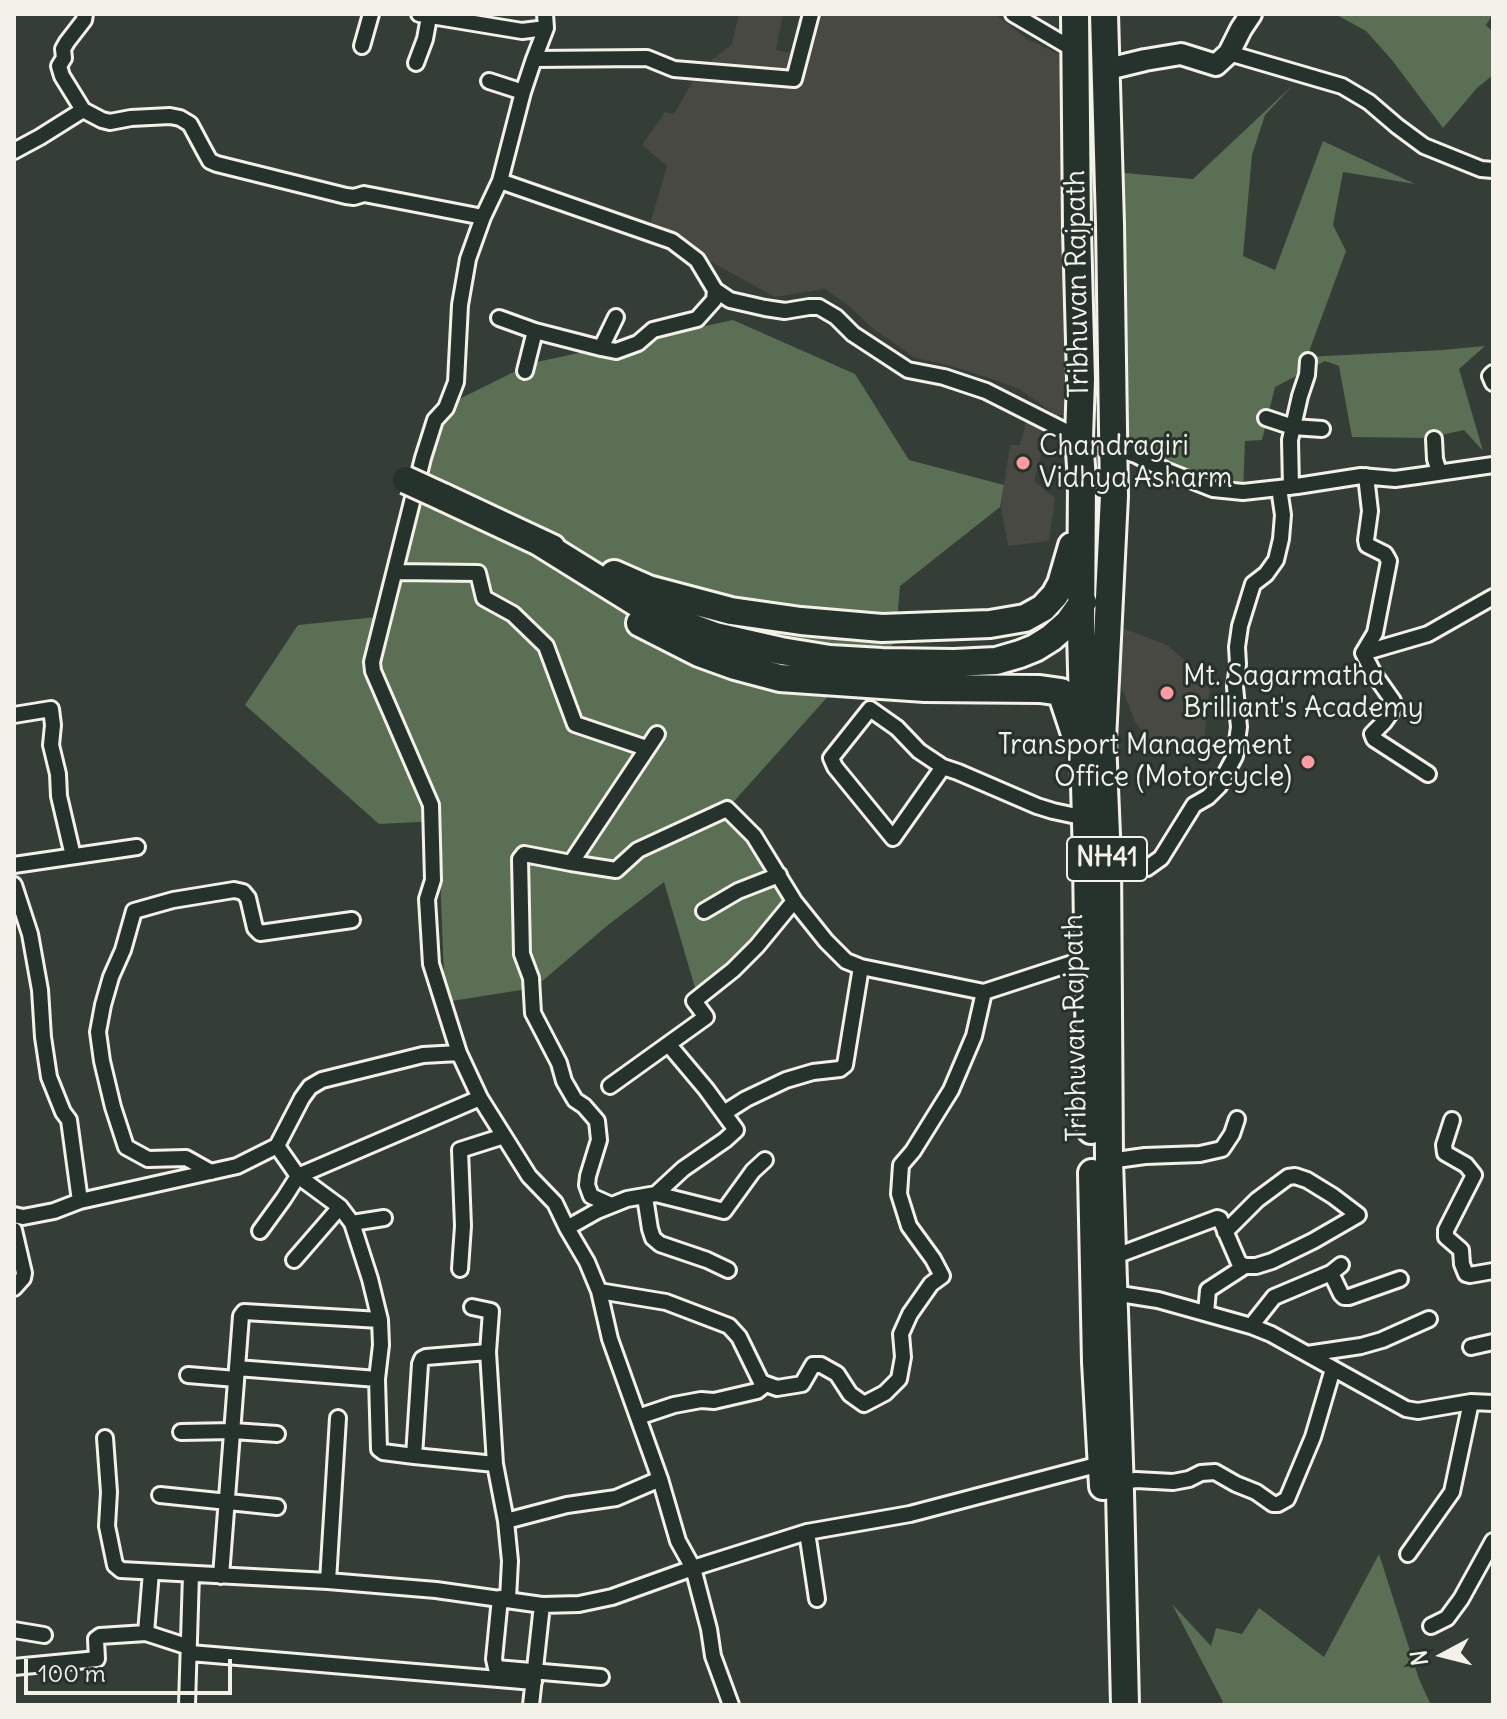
<!DOCTYPE html>
<html>
<head>
<meta charset="utf-8">
<style>
  body { margin:0 }
  #map { position:relative; width:1507px; height:1719px; overflow:hidden; background:#353d37; font-family:Delius,sans-serif }
  canvas { display:block }
  .frame { position:absolute; inset:0; border:16px solid #f4f1e8; pointer-events:none }
  .north { position:absolute; left:1403px; top:1615px; width:80px; height:80px; -webkit-text-stroke:6px #26332d; paint-order:stroke; rotate:263deg; font-size:22px; font-weight:700; line-height:32px; text-align:center; color:#f4f1e8 }
  .north::after { content:''; display:block; margin:auto; width:28px; height:36px; background:#f4f1e8; clip-path:polygon(50% 0,100% 100%,50% 72%,0 100%) }
  .scale { position:absolute; left:24px; top:1659px; width:208px; height:36px; box-sizing:border-box; border:4px solid #f4f1e8; border-top:0; padding-left:10px; font-size:24px; line-height:28px; white-space:nowrap; color:#f4f1e8; -webkit-text-stroke:6px #26332d; paint-order:stroke }
</style>
</head>
<body>
<div id="map">
<canvas width="1507" height="1719"></canvas>
<div class="frame"></div>
<div class="north">N</div>
<div class="scale">100 m</div>
</div>
<script>
const ctx = document.querySelector('canvas').getContext('2d');
ctx.lineJoin = 'round';
function fill(path, color) { ctx.fillStyle = color; ctx.fill(path, 'evenodd'); }
const toPath = rows => new Path2D(rows.map(r => 'M' + r).join(''));
function trace(path, color, width, dash) { ctx.strokeStyle = color; ctx.lineWidth = width; ctx.lineCap = dash ? 'butt' : 'round'; ctx.setLineDash(dash || []); ctx.stroke(path); }
function write(font, color, halo, rows, align = 'center') {
  ctx.font = font + ' Delius,sans-serif'; ctx.lineWidth = 6; ctx.setLineDash([]); ctx.textBaseline = 'middle'; ctx.strokeStyle = halo; ctx.fillStyle = color; for (const [text, x, y, turn = 0] of rows) {
    ctx.save(); ctx.translate(x, y); ctx.rotate((+turn || 0) * Math.PI / 180); ctx.textAlign = isNaN(turn) ? turn : align; if (halo) ctx.strokeText(text, 0, 0); ctx.fillText(text, 0, 0); ctx.restore();
  }
}
const built = toPath([
  [739,14,783,14,776,50,800,55,817,14,995,14,1027,39,1065,57,1071,415,1056,415,1019,389,995,380,948,365,915,358,871,327,850,307,825,289,775,297,695,253,650,224,667,166,642,145,665,112,674,114,699,71,732,44],
  [1030,407,1052,415,1034,481,1055,498,1049,541,1008,546,1001,508,1004,485,1010,445,1020,445],
  [1123,628,1167,645,1189,664,1210,678,1208,683,1210,685,1203,749,1174,736,1161,756,1135,722,1111,660]
]);
const green = toPath([
  [1335,14,1493,14,1486,25,1493,32,1493,75,1477,88,1443,128,1392,60,1366,31],
  [1293,85,1265,115,1252,155,1243,256,1275,270,1323,141,1415,184,1343,172,1333,225,1346,251,1307,357,1442,350,1485,346,1459,369,1483,451,1464,430,1428,438,1352,437,1339,366,1325,361,1275,387,1262,440,1245,441,1243,492,1163,465,1100,422,1102,134,1124,173,1193,179],
  [733,320,855,374,909,460,1004,485,1000,507,900,586,895,643,831,693,728,808,794,901,696,991,664,882,608,925,534,988,445,1002,438,821,379,824,245,705,298,625,387,616,406,480,435,411,532,363],
  [1379,1554,1419,1679,1431,1705,1217,1705,1223,1702,1172,1604,1211,1646,1216,1628,1242,1634,1259,1608,1324,1657]
]);
const street = toPath([
  [85,14,84,20,67,42,63,49,64,58,59,66,62,76,83,110,102,120,110,122,131,118,170,116,180,118,190,124,205,152,210,161,217,164,346,196,354,197,364,194,483,217],
  [419,14,522,31,546,28],
  [1013,14,1076,51],
  [362,46,371,14],
  [1229,53,1342,86,1369,102,1397,126,1424,146,1481,169,1493,170],
  [534,59,546,28,545,14],
  [416,63,425,39,429,17],
  [489,81,523,92],
  [14,151,40,137,83,110],
  [500,181,672,241,697,260,715,290,714,300,697,319,653,330,638,343,616,351,601,348],
  [715,290,730,300,765,308,785,311,809,307,819,307,836,317,853,334,908,370,944,377,986,391,1079,438],
  [499,318,535,331,601,348,616,317],
  [525,371,535,331],
  [1493,373,1490,376,1493,383],
  [1266,418,1293,427,1322,429],
  [1434,439,1435,459,1439,472],
  [1114,448,1136,455,1165,470,1213,489,1243,492,1297,486,1361,476,1395,479,1417,476,1493,465],
  [1291,487,1290,440,1300,396,1307,375,1308,361],
  [395,572,478,573,484,598,513,614,546,646,575,724,646,748],
  [1363,653,1375,633,1389,561,1385,554,1367,545,1366,540,1370,511,1366,476],
  [1363,653,1374,674,1393,701,1394,708,1384,722,1372,734,1374,739,1428,774],
  [1363,653,1428,634,1493,597],
  [14,715,51,709,53,725,51,745,58,774,59,796,73,856],
  [657,734,571,863,616,870,638,850,727,809,754,836,794,901,826,941,846,961,861,967,984,992,1091,957],
  [943,767,893,838,835,767,831,758,870,709,897,728,919,751,943,767,958,772,1037,806,1053,811,1086,818],
  [1107,859,1147,868,1161,858,1194,805,1208,797,1219,786,1235,756,1239,727,1235,687,1238,664,1237,647,1240,626,1253,584,1266,574,1276,560,1281,539,1283,515,1279,488],
  [571,863,524,854,520,859,522,954,531,978,533,1013,559,1063,564,1081,575,1100,584,1106,597,1121,599,1140,588,1176,587,1185,591,1196,611,1205],
  [14,865,137,847],
  [14,885,30,934,40,990,43,1037,49,1077,63,1112,69,1120,80,1201],
  [704,911,738,891,779,875],
  [459,1053,431,964,427,899,433,880,431,805,373,671,372,662,423,458,435,420,446,408,456,382,460,305,468,259,483,217,500,181,523,92,534,59,647,58,674,69,794,79,811,14],
  [610,1086,706,1017,694,1001,733,970,757,946,794,901],
  [724,1113,746,1099,786,1080,813,1072,840,1069,845,1065,861,967],
  [1452,1120,1444,1145,1445,1153,1466,1165,1474,1175,1446,1230,1446,1237,1461,1250,1462,1264,1466,1274,1470,1275,1493,1271],
  [1109,1161,1145,1156,1200,1154,1222,1149,1232,1134,1237,1119],
  [211,1172,186,1158,148,1159,126,1147,113,1107,102,1061,98,1032,103,1005,111,977,123,950,134,911,173,900,234,890,243,892,248,898,255,928,260,933,352,920],
  [656,1194,724,1211,753,1171,765,1160],
  [645,1197,650,1229,653,1238,660,1244,707,1260,728,1270],
  [14,1215,23,1217,54,1211,80,1201,237,1166,277,1146,302,1098,310,1087,322,1080,423,1055,459,1053,480,1098,529,1176,555,1203,567,1228,587,1262,599,1291,610,1339,660,1479,678,1541,693,1568,807,1532,910,1514,1104,1463],
  [352,1223,384,1218],
  [567,1228,597,1211,627,1199,656,1194,683,1169,725,1140,736,1130,706,1089,669,1045],
  [14,1230,24,1273,23,1278,14,1288],
  [260,1231,284,1198,298,1176,480,1098],
  [1113,1257,1217,1218,1220,1219,1239,1263,1245,1266,1256,1266,1272,1261,1313,1241,1358,1215,1333,1196,1307,1180,1295,1176,1288,1177,1257,1200,1225,1232],
  [294,1260,340,1207],
  [460,1269,463,1226,460,1150,504,1136],
  [1331,1273,1341,1294,1344,1297,1349,1297,1400,1279],
  [599,1291,666,1302,729,1326,739,1337,761,1382,766,1384,777,1388,802,1384,813,1365,821,1365,837,1374,850,1394,864,1404,885,1393,899,1379,903,1357,901,1334,910,1314,931,1284,942,1276,933,1259,909,1226,899,1194,901,1165,913,1151,951,1090,974,1036,984,992],
  [1107,1292,1158,1300,1251,1326,1271,1334,1406,1409,1418,1411,1471,1402,1493,1403],
  [472,1307,491,1311,488,1352],
  [1206,1313,1208,1290,1245,1266],
  [1251,1326,1274,1297,1331,1273,1341,1265],
  [1471,1347,1493,1342],
  [1307,1354,1361,1346,1382,1340,1429,1319],
  [237,1368,377,1379,381,1345,380,1320,370,1279,352,1223,340,1207,298,1176,277,1146],
  [188,1375,236,1379],
  [377,1379,379,1449,383,1452,414,1456],
  [638,1417,674,1405,701,1400,714,1401,757,1391,766,1384],
  [181,1432,233,1431,277,1434],
  [105,1438,109,1492,107,1526,115,1565,121,1570,328,1581,436,1590,542,1605,579,1604,612,1597,693,1568,709,1629,713,1656,731,1705],
  [495,1464,414,1456,420,1364,422,1359,426,1357,488,1352,495,1464,506,1521,510,1561,508,1599],
  [1117,1483,1136,1480,1173,1482,1189,1479,1201,1473,1215,1472,1236,1484,1256,1492,1273,1504,1278,1504,1287,1499,1313,1437,1333,1369],
  [160,1495,277,1507],
  [506,1521,567,1505,616,1498,660,1479],
  [807,1532,817,1599],
  [1408,1554,1452,1492,1471,1402],
  [221,1576,241,1316,244,1312,380,1320],
  [328,1581,338,1418],
  [500,1598,494,1659,496,1668,601,1677],
  [1431,1626,1447,1618,1461,1599,1493,1541],
  [14,1630,44,1635],
  [146,1633,151,1572],
  [190,1653,534,1682],
  [14,1667,97,1659,96,1639,100,1636,146,1633,189,1647],
  [187,1705,191,1574],
  [531,1705,542,1605]
]);
const secondary = toPath([
  [1104,70,1145,60,1181,54,1216,65,1229,53,1241,29,1251,14]
]);
const highway = toPath([
  [1075,14,1077,230,1081,379,1079,438,1082,480,1081,631,1087,861,1091,1130],
  [1104,14,1110,224,1114,496,1102,740,1107,859,1109,1161,1120,1492,1125,1705],
  [443,497,552,548],
  [539,542,653,613,715,636,781,651,830,659,882,662,954,663,996,661,1020,654,1035,648,1051,638,1068,623,1083,602],
  [614,574,648,589,731,611,801,621,882,628,990,624,1025,618,1043,608,1055,595,1061,584,1072,546],
  [640,623,699,653,735,666,780,678,925,688,1040,689,1061,692,1075,734],
  [1092,1173,1096,1362,1103,1486]
]);
const highwayBridge = toPath([
  [406,480,443,497]
]);
const markers = [
  [1023,463,8,"#ff9aa2"],
  [1167,693,8,"#ff9aa2"],
  [1308,762,8,"#ff9aa2"]
];
const shields = [
  [1107,859,80]
];
const shieldNames = [
  ["NH41",1107,859]
];
const streetNames = [
  ["Tribhuvan Rajpath",1078,284,-91],
  ["Tribhuvan Rajpath",1076,1028,-91]
];
const poiNames = [
  ["Chandragiri",1039,447],
  ["Vidhya Asharm",1039,479],
  ["Mt. Sagarmatha",1183,677],
  ["Brilliant's Academy",1183,709],
  ["Transport Management",1292,746,"right"],
  ["Office (Motorcycle)",1292,778,"right"]
];
fill(built, '#474942');
fill(green, '#5a6f53');
trace(street, '#f4f1e8', 20);
trace(secondary, '#f4f1e8', 26);
trace(highway, '#f4f1e8', 32);
trace(street, '#26332d', 14);
trace(secondary, '#26332d', 20);
trace(highway, '#26332d', 26);
trace(highwayBridge, '#f4f1e8', 32, []);
trace(highwayBridge, '#26332d', 26);
for (const [x, y, r, color] of markers) { const dot = new Path2D(); dot.arc(x, y, r, 0, 2 * Math.PI); ctx.fillStyle = color; ctx.fill(dot); trace(dot, '#26332d', 3); }
for (const [x, y, w] of shields) { const box = new Path2D(); box.roundRect(x - w / 2, y - 22, w, 44, 6); ctx.fillStyle = '#26332d'; ctx.fill(box); trace(box, '#f4f1e8', 2); }
write('bold 26px', '#f4f1e8', null, shieldNames);
write('28px', '#f4f1e8', '#26332d', streetNames);
write('28px', '#f4f1e8', '#26332d', poiNames, 'left');
</script>
</body>
</html>
